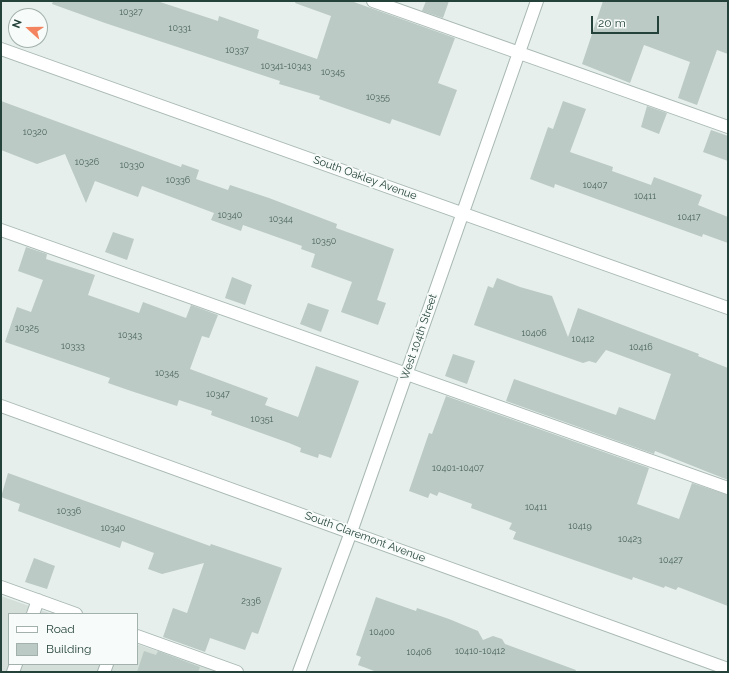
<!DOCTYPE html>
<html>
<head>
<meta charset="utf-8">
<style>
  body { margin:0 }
  #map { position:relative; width:729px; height:673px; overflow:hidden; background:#e6efeb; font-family:Raleway,sans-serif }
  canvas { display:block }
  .frame { position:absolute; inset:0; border:2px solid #24423a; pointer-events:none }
  .legend { position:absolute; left:8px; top:613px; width:130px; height:52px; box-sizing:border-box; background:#f7fbf9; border:1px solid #a3b1ad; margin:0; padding:5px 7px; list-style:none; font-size:12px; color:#24423a }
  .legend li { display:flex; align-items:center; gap:8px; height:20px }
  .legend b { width:20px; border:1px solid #a3b1ad }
  .north { position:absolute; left:8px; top:8px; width:40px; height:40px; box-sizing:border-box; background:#f7fbf9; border:1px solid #a3b1ad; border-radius:50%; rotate:291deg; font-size:11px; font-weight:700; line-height:16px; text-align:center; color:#24423a }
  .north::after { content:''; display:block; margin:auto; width:14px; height:18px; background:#f4845f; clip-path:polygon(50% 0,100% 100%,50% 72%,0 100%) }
  .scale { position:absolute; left:591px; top:16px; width:68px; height:18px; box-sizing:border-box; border:2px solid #24423a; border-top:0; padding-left:5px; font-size:12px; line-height:14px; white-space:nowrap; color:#24423a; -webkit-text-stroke:3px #f7fbf9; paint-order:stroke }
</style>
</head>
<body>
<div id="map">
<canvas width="729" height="673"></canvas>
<div class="frame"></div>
<ul class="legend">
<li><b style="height:5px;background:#fff"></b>Road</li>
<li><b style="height:11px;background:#bbcac4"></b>Building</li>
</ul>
<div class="north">N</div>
<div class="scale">20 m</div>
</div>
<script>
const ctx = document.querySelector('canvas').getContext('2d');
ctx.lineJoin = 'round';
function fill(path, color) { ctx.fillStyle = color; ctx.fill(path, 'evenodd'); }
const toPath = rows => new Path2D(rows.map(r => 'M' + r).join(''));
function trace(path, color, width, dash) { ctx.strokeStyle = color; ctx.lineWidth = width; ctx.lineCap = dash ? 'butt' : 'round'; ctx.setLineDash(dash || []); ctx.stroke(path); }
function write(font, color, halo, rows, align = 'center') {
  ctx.font = font + ' Raleway,sans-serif'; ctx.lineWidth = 4; ctx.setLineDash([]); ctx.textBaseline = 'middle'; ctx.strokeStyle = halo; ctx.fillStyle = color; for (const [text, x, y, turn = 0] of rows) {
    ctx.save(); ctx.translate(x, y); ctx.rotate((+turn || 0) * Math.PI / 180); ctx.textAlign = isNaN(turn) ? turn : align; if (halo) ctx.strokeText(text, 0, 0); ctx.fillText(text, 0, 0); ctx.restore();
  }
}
const built = toPath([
  [1,596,52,614,9,614,9,664,137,664,137,644,217,672,1,672]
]);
const building = toPath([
  [53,1,157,1,218,21,219,16,259,30,257,38,317,59,331,16,295,3,296,1,351,1,455,38,438,83,457,90,440,136,392,119,390,124,319,99,320,96,279,84,280,81,105,23,52,4],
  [426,1,449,1,443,18,422,11],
  [603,1,728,1,728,54,717,50,697,105,678,98,690,62,644,45,630,83,582,64],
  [1,101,181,167,182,164,199,170,196,179,228,190,230,185,269,198,337,224,336,228,394,249,377,300,386,303,378,325,341,312,352,282,311,267,315,254,301,249,302,246,243,225,241,231,211,220,214,213,142,186,138,197,95,181,86,203,65,154,37,164,1,150],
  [563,101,586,109,570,152,613,167,612,171,651,185,654,177,702,195,698,205,728,217,728,243,703,234,702,237,555,184,554,188,530,179,548,127,553,129],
  [647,106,667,113,659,134,641,127],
  [711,130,728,136,728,161,703,152],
  [113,232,134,239,127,260,105,252],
  [26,247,47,254,46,259,95,275,88,295,139,313,143,302,186,318,191,305,218,315,209,338,202,336,190,369,268,398,265,405,298,417,316,366,359,381,331,458,319,454,318,458,300,452,301,448,289,443,211,415,212,411,179,400,177,406,131,391,108,383,110,378,5,342,17,307,31,312,43,280,18,271],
  [232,277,252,285,245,305,225,298],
  [497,278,520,287,552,296,568,337,578,308,699,354,698,356,728,368,728,480,655,451,654,454,506,401,514,379,616,415,619,407,655,420,671,374,606,350,596,363,589,361,583,363,474,325,488,286,493,288],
  [308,303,329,310,321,332,300,324],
  [453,354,475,361,467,384,445,376],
  [446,396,649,468,637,504,679,519,692,483,728,495,728,606,678,587,676,590,665,586,664,588,633,577,632,580,513,539,516,532,509,529,512,523,471,508,472,504,439,492,437,496,430,493,428,498,409,491,429,433,432,434],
  [8,473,210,546,211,544,282,568,258,634,252,632,245,650,210,638,205,652,163,637,173,608,187,613,204,563,162,574,148,569,154,553,122,541,120,548,18,511,20,504,1,497],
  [34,558,55,566,47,589,25,582],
  [376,597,416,611,417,608,449,619,478,631,483,640,493,636,502,639,505,644,576,670,575,672,377,672,358,665,361,657,356,655],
  [144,651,156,655,158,651,200,667,198,672,137,672]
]);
const minor = toPath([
  [373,1,728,127],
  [1,49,728,308],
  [1,230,728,488],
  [1,406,728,669],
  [1,587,76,614],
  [33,614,38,600],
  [137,636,237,672],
  [13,672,16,664],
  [104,672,107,664],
  [299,672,351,532,537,1]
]);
const numberNames = [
  ["10327",131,12],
  ["10331",180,28],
  ["10337",237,50],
  ["10341-10343",286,66],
  ["10345",333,72],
  ["10355",378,97],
  ["10320",35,132],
  ["10326",87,162],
  ["10330",132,165],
  ["10336",178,180],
  ["10407",595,185],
  ["10411",645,196],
  ["10340",230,215],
  ["10417",689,217],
  ["10344",281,219],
  ["10350",324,241],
  ["10325",27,328],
  ["10406",534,333],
  ["10343",130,335],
  ["10412",583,339],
  ["10333",73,346],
  ["10416",641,347],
  ["10345",167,373],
  ["10347",218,394],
  ["10351",262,419],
  ["10401-10407",458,468],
  ["10411",536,507],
  ["10336",69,511],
  ["10419",580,526],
  ["10340",113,528],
  ["10423",630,539],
  ["10427",671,560],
  ["2336",251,601],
  ["10400",382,632],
  ["10410-10412",480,651],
  ["10406",419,652]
];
const streetNames = [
  ["South Oakley Avenue",365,178,20],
  ["West 104th Street",419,337,-71],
  ["South Claremont Avenue",365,537,20]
];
fill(built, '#d4dfda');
fill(building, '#bbcac4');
trace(minor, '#a8b8b2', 14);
trace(minor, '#fff', 12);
write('9px', '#4a645c', null, numberNames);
write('11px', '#24423a', '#f7fbf9', streetNames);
</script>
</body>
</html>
